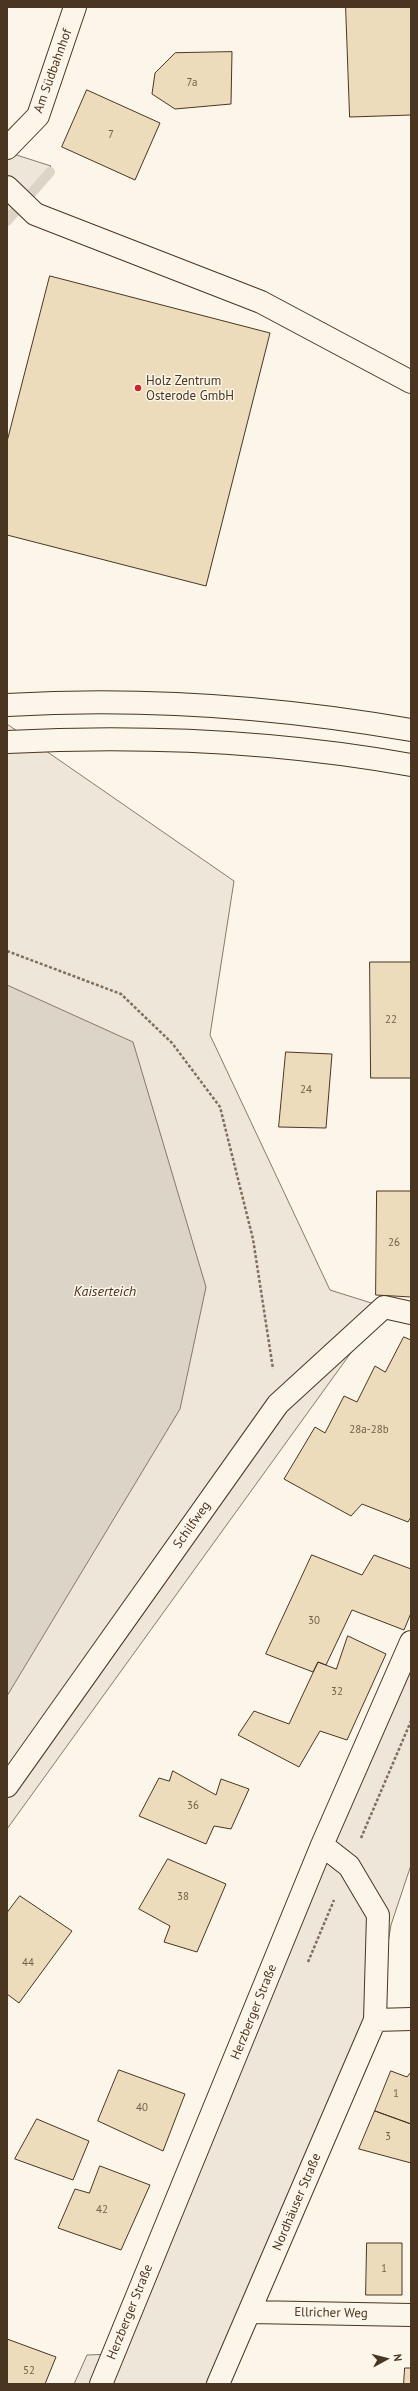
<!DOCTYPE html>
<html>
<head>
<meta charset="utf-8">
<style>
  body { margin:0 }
  #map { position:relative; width:418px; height:2391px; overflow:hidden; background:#fbf6e9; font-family:"PT Sans",sans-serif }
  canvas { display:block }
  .frame { position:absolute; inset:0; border:8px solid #4a3520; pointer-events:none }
  .north { position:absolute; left:366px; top:2339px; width:40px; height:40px; -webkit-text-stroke:3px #fbf6e9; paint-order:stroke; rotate:83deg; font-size:11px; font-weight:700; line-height:16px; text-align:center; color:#4a3520 }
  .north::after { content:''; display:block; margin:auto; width:14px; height:18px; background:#4a3520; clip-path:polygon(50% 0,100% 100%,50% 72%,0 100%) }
</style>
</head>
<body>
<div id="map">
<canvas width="418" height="2391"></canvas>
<div class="frame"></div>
<div class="north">N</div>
</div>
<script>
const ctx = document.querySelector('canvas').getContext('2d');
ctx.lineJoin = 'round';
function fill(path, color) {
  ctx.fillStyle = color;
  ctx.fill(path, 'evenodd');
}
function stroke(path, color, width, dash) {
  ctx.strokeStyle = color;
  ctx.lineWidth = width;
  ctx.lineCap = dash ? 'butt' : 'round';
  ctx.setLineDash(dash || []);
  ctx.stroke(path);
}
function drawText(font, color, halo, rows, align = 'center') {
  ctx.font = font + ' "PT Sans",sans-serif';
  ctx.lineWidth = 3;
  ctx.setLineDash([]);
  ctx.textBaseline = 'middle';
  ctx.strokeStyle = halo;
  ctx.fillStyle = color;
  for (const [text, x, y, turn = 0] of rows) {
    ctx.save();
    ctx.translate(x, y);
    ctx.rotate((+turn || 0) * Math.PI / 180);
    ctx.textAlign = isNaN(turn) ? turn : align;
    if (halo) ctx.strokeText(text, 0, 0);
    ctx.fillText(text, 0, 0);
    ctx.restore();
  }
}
const green = new Path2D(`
  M7,152L51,166L7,214Z
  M7,724L234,881L210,1035L330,1290L384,1307L7,1829Z
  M411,1642V1865L391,1925L375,2020L218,2384H74L87,2355L113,2354Z`);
fill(green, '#ede6d9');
stroke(green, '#887966', 1);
const water = new Path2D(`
  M7,985L133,1042L206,1287L180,1409L7,1696Z`);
fill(water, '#dcd4c6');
stroke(water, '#887966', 1);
stroke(new Path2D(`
  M7,221L50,172`), '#dcd4c6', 10);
const building = new Path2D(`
  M346,7H411V115L350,117Z
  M232,52L231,104L175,109L152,94L155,73L175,53Z
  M87,90L160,123L135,180L62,147Z
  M50,276L270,333L206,586L7,535V442Z
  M370,962H411V1078H371Z
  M286,1052L332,1054L326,1128L279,1127Z
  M377,1191H411V1297L376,1295Z
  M404,1337L411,1340V1517L408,1522L362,1504L351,1516L284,1479L315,1427L325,1433L344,1396L357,1402L375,1366L385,1372Z
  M312,1555L362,1575L374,1555L411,1569V1613L404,1630L352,1610L326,1665L318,1662L313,1672L266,1654Z
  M348,1636L386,1654L347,1740L320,1731L299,1767L238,1735L254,1711L289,1724L318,1662L336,1669Z
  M173,1771L216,1795L221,1779L249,1789L231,1829L214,1826L206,1844L139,1816L159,1778L169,1781Z
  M168,1859L226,1884L197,1952L164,1942L170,1926L139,1909Z
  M20,1896L72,1931L19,2003L7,1994V1913Z
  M119,2070L185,2094L163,2151L98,2121Z
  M391,2071L407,2077L411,2072V2124L375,2111Z
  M375,2111L411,2124V2163L359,2149Z
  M37,2119L89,2141L73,2180L15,2159Z
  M100,2166L150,2185L121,2250L58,2228L75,2189L89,2193Z
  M367,2243H402V2295H366Z
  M7,2339L56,2357L45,2384H7Z
  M405,2368H411V2384H404Z`);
fill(building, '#ecdcbc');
stroke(building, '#4a3520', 1);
const minor = new Path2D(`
  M7,148L38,116L75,7
  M7,187L35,214L261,302L411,382
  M7,1786L278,1404L384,1307L411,1313
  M375,2020L411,2019
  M251,2312L411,2315
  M101,2384L322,1845L411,1642
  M218,2384L375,2020L378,1915L349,1866L322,1845`);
const major = new Path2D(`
  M7,705C142,697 278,707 411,730
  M7,742C143,735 277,741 411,765`);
stroke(minor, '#4a3520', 24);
stroke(major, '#4a3520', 24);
stroke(new Path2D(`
  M7,951L121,994L172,1043L220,1107L253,1239L273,1369
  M361,1838L411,1721
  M308,1962L334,1900`), '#7f6f5c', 2.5, [3, 2]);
stroke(minor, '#fbf6e9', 22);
stroke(major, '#fbf6e9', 22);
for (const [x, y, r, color] of [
  [138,388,4,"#c62828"]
]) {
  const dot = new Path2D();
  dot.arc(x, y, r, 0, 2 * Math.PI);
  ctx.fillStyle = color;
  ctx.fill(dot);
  stroke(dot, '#fbf6e9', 1.5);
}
drawText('11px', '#725f47', null, [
  ["7a",192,83],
  ["7",111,135],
  ["22",391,1020],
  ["24",306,1090],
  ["26",394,1243],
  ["28a-28b",369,1430],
  ["30",314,1621],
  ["32",337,1692],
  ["36",193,1806],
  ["38",183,1897],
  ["44",28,1963],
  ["1",396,2094],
  ["40",142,2108],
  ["3",388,2137],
  ["42",102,2210],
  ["1",384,2269],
  ["52",29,2371]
]);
drawText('13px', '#4a3520', '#fbf6e9', [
  ["Am Südbahnhof",53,71,-70],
  ["Schilfweg",192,1525,-55],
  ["Herzberger Straße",254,2012,-68],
  ["Nordhäuser Straße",297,2202,-67],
  ["Herzberger Straße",130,2312,-68],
  ["Ellricher Weg",331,2313,1]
]);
drawText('13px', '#4a3520', '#fbf6e9', [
  ["Holz Zentrum",146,381],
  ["Osterode GmbH",146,396]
], 'left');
drawText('italic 14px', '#4a3520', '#fbf6e9', [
  ["Kaiserteich",105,1292]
]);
</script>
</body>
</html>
